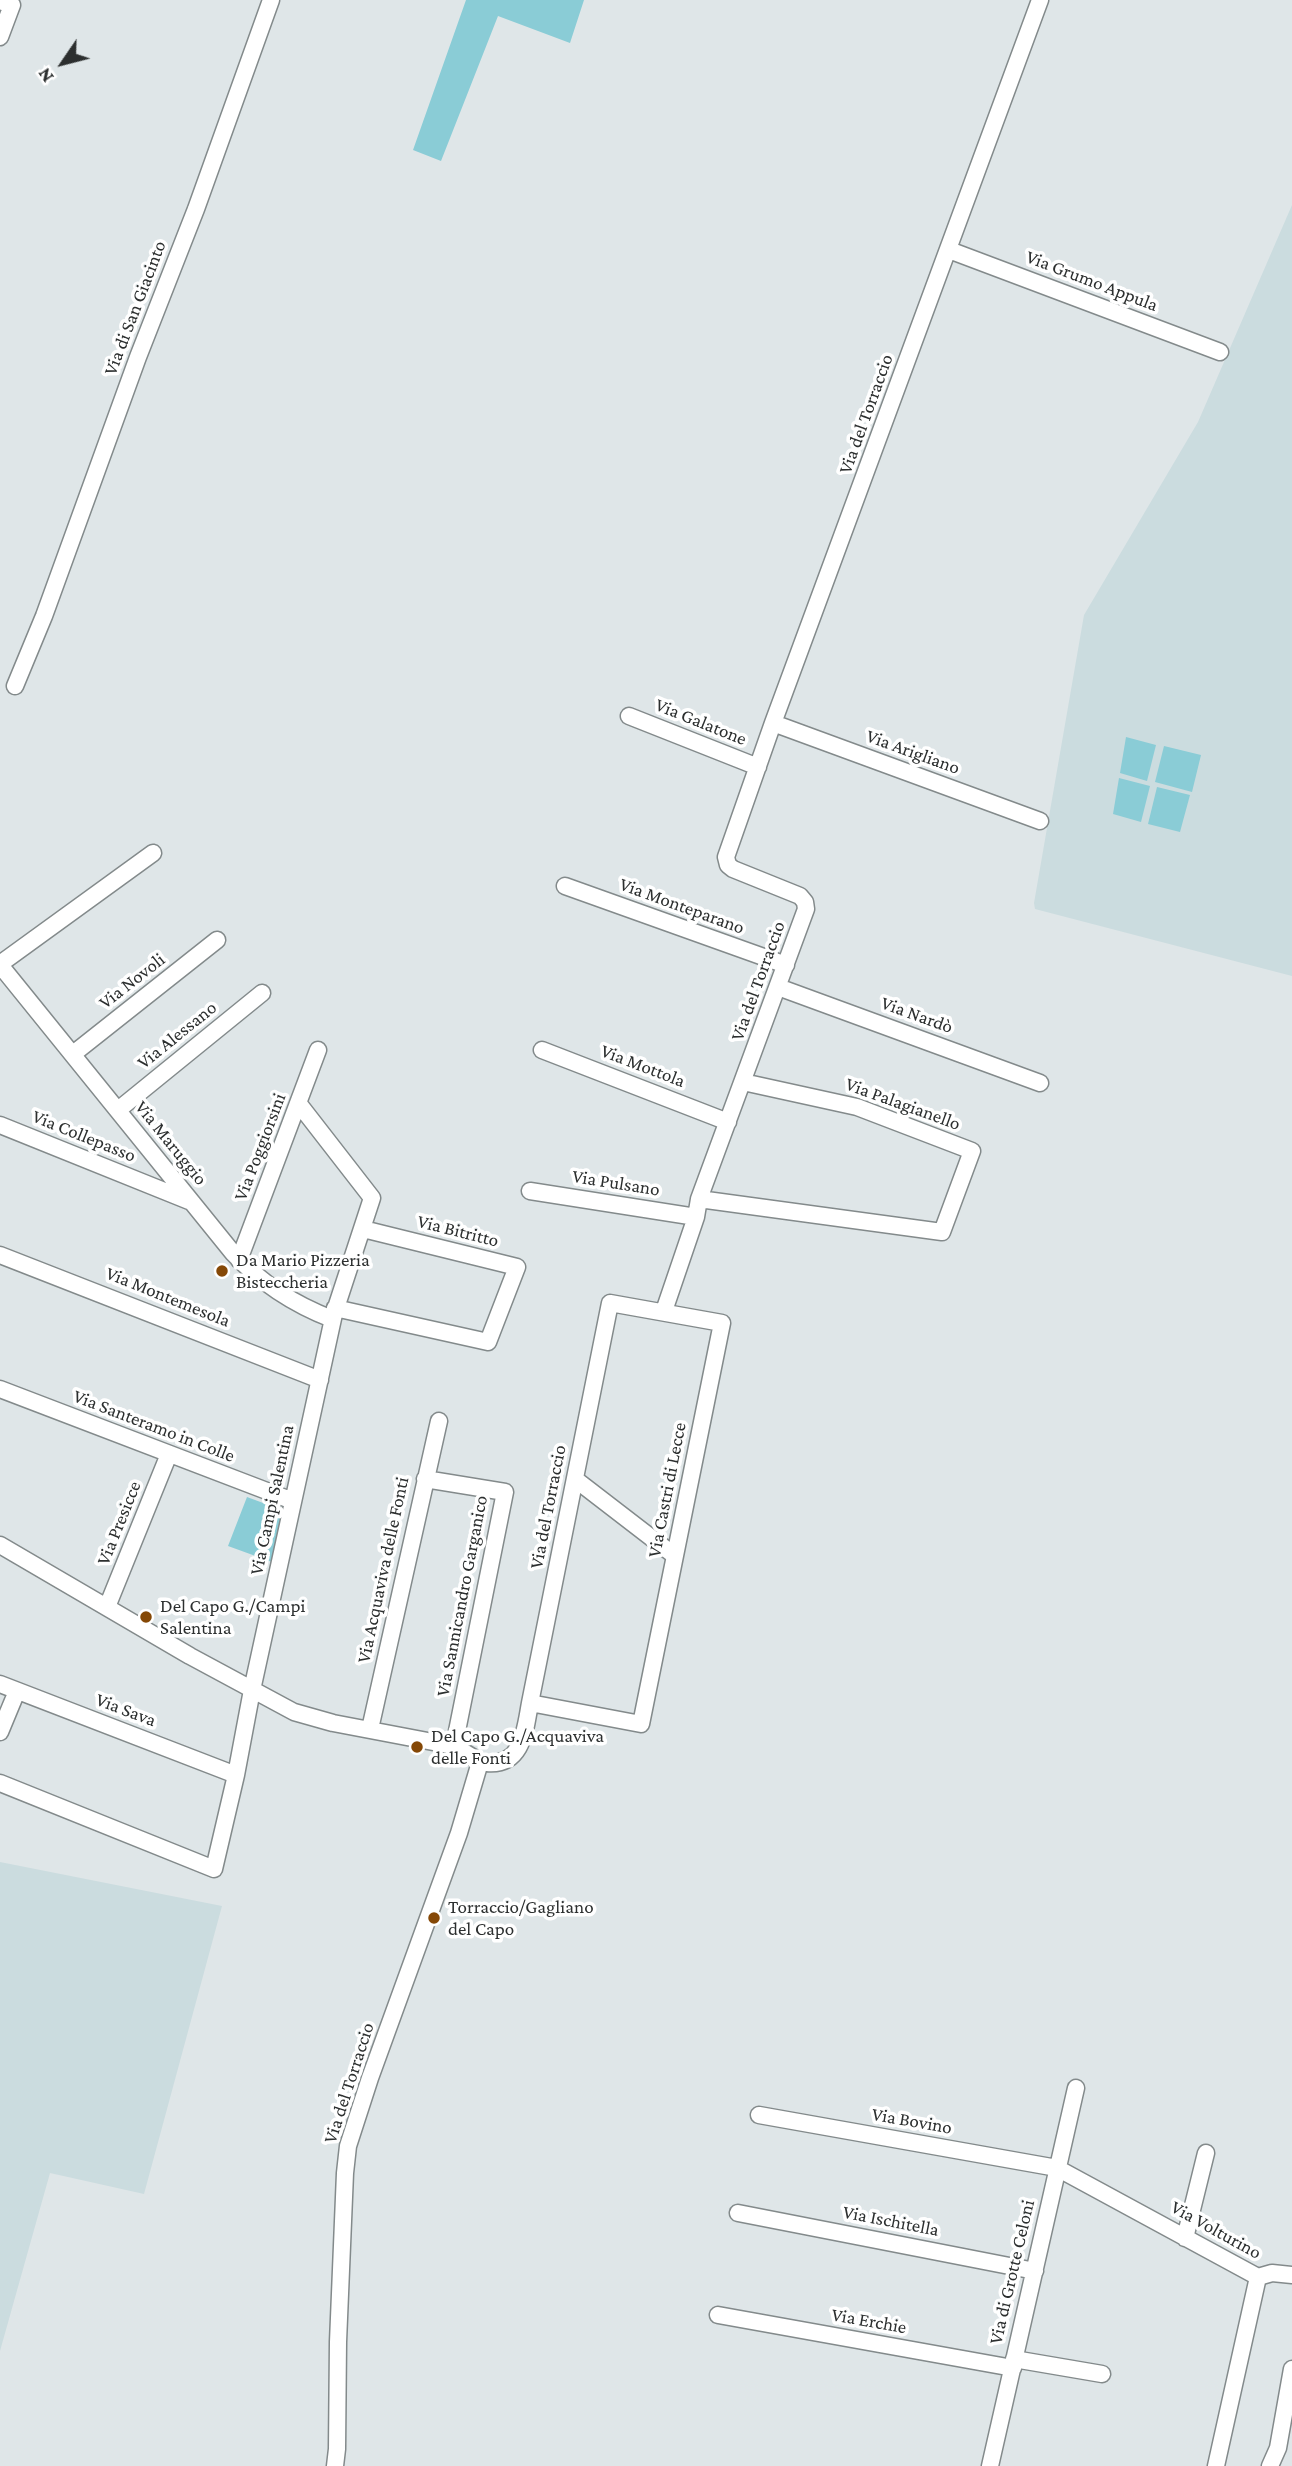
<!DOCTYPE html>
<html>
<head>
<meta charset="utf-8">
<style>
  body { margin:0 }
  #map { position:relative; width:1292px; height:2466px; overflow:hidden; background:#dfe6e8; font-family:"Crimson Pro",serif }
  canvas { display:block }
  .north { position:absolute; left:28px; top:28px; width:70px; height:70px; -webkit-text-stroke:5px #fff; paint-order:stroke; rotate:235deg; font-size:19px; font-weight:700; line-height:28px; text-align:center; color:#2c2f2f }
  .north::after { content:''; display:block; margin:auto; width:24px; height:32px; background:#2c2f2f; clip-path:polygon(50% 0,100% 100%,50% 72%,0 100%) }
</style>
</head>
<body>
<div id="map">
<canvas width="1292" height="2466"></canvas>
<div class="north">N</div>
</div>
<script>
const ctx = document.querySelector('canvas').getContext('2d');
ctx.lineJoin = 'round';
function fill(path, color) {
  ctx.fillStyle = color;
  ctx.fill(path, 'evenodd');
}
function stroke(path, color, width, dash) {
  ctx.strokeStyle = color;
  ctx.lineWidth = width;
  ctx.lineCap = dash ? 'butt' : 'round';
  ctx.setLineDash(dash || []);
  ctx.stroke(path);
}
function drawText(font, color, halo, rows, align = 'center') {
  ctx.font = font + ' "Crimson Pro",serif';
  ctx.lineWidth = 7;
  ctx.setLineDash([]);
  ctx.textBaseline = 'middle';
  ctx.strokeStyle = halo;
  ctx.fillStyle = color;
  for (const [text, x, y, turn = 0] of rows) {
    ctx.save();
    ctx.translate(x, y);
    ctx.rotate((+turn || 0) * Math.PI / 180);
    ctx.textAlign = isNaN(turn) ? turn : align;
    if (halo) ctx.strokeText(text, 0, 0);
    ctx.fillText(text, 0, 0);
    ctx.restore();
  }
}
fill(new Path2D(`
  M1292,205V976L1035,909L1034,903L1084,615L1198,422Z
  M0,1862L222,1906L144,2194L50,2173L0,2351Z`), '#cbdcdf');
fill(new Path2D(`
  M466,0H584L570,43L498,16L441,161L413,150Z
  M1126,737L1156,745L1147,781L1120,773Z
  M1164,746L1201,755L1192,792L1155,782Z
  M1119,778L1150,786L1141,822L1113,814Z
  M1157,787L1190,795L1180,832L1148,824Z
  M247,1497L282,1510L272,1562L228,1546Z`), '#8accd6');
const minor = new Path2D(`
  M0,1L12,5L0,37
  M949,250L1220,352
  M15,686L44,616L138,357L196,209L271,0
  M629,716L758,767
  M773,723L1040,821
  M565,886L786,965
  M0,964L153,853
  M0,965L233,1253C262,1284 293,1304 332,1319
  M778,987L1040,1083
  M542,1050L728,1122
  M73,1054L217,940
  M118,1110L262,993
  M0,1125L189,1201
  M530,1191L696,1217
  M699,1199L942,1232L972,1151L857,1107L743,1082
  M0,1255L320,1380
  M239,1260L318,1050
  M335,1308L488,1342L517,1267L363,1229
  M664,1311L696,1217L699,1199L806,909L805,902L800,896L733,869L728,865L726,857L773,723L1040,0
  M0,1389L293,1501
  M425,1479L505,1492L454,1746
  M575,1479L675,1556
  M0,1545L190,1656L294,1712L333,1723L454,1746L474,1758
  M107,1607L169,1454
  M0,1684L236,1775
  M370,1729L439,1421
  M0,1732L17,1691
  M487,1763C523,1766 525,1730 530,1703L610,1303L722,1323L641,1724L530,1703
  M0,1783L214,1869L236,1775L252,1690L334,1314L372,1198L299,1104
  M759,2115L1057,2168L1258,2277L1216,2466
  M738,2213L1035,2271
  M1185,2238L1206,2153
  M1258,2277L1272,2273L1292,2275
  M718,2315L1013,2368
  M1014,2359L1102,2374
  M335,2466L337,2449L338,2342L345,2173L348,2146L370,2078L459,1833L478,1769
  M990,2466L1076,2088
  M1270,2466L1278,2448L1292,2369`);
stroke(minor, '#838a8b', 19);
stroke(minor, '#fff', 16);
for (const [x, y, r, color] of [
  [222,1271,7,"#854806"],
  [146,1617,7,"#854806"],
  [417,1747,7,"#854806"],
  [434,1918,7,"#854806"]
]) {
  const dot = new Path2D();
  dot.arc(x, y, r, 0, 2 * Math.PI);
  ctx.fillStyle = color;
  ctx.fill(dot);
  stroke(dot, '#fff', 2.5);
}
drawText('19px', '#2c2f2f', '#fff', [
  ["Via Grumo Appula",1092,281,21],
  ["Via di San Giacinto",135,308,-69],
  ["Via del Torraccio",866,414,-70],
  ["Via Galatone",701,722,22],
  ["Via Arigliano",913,752,20],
  ["Via Monteparano",682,906,20],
  ["Via Novoli",132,981,-38],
  ["Via del Torraccio",758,981,-70],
  ["Via Nardò",917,1015,20],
  ["Via Alessano",177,1035,-39],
  ["Via Mottola",643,1066,21],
  ["Via Palagianello",903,1104,20],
  ["Via Collepasso",84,1136,22],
  ["Via Maruggio",171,1143,51],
  ["Via Poggiorsini",260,1147,-69],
  ["Via Pulsano",616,1183,9],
  ["Via Bitritto",458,1231,14],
  ["Via Montemesola",168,1297,22],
  ["Via Santeramo in Colle",154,1426,21],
  ["Via Castri di Lecce",667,1490,-79],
  ["Via Campi Salentina",272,1500,-78],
  ["Via del Torraccio",548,1507,-79],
  ["Via Presicce",119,1523,-68],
  ["Via Acquaviva delle Fonti",383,1570,-78],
  ["Via Sannicandro Garganico",462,1596,-79],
  ["Via Sava",126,1710,21],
  ["Via del Torraccio",349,2083,-72],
  ["Via Bovino",912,2121,10],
  ["Via Ischitella",891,2221,11],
  ["Via Volturino",1216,2230,29],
  ["Via di Grotte Celoni",1012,2272,-77],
  ["Via Erchie",869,2321,10]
]);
drawText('19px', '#2c2f2f', '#fff', [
  ["Da Mario Pizzeria",236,1260],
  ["Bisteccheria",236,1282],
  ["Del Capo G./Campi",160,1606],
  ["Salentina",160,1628],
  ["Del Capo G./Acquaviva",431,1736],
  ["delle Fonti",431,1758],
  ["Torraccio/Gagliano",448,1907],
  ["del Capo",448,1929]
], 'left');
</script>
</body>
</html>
